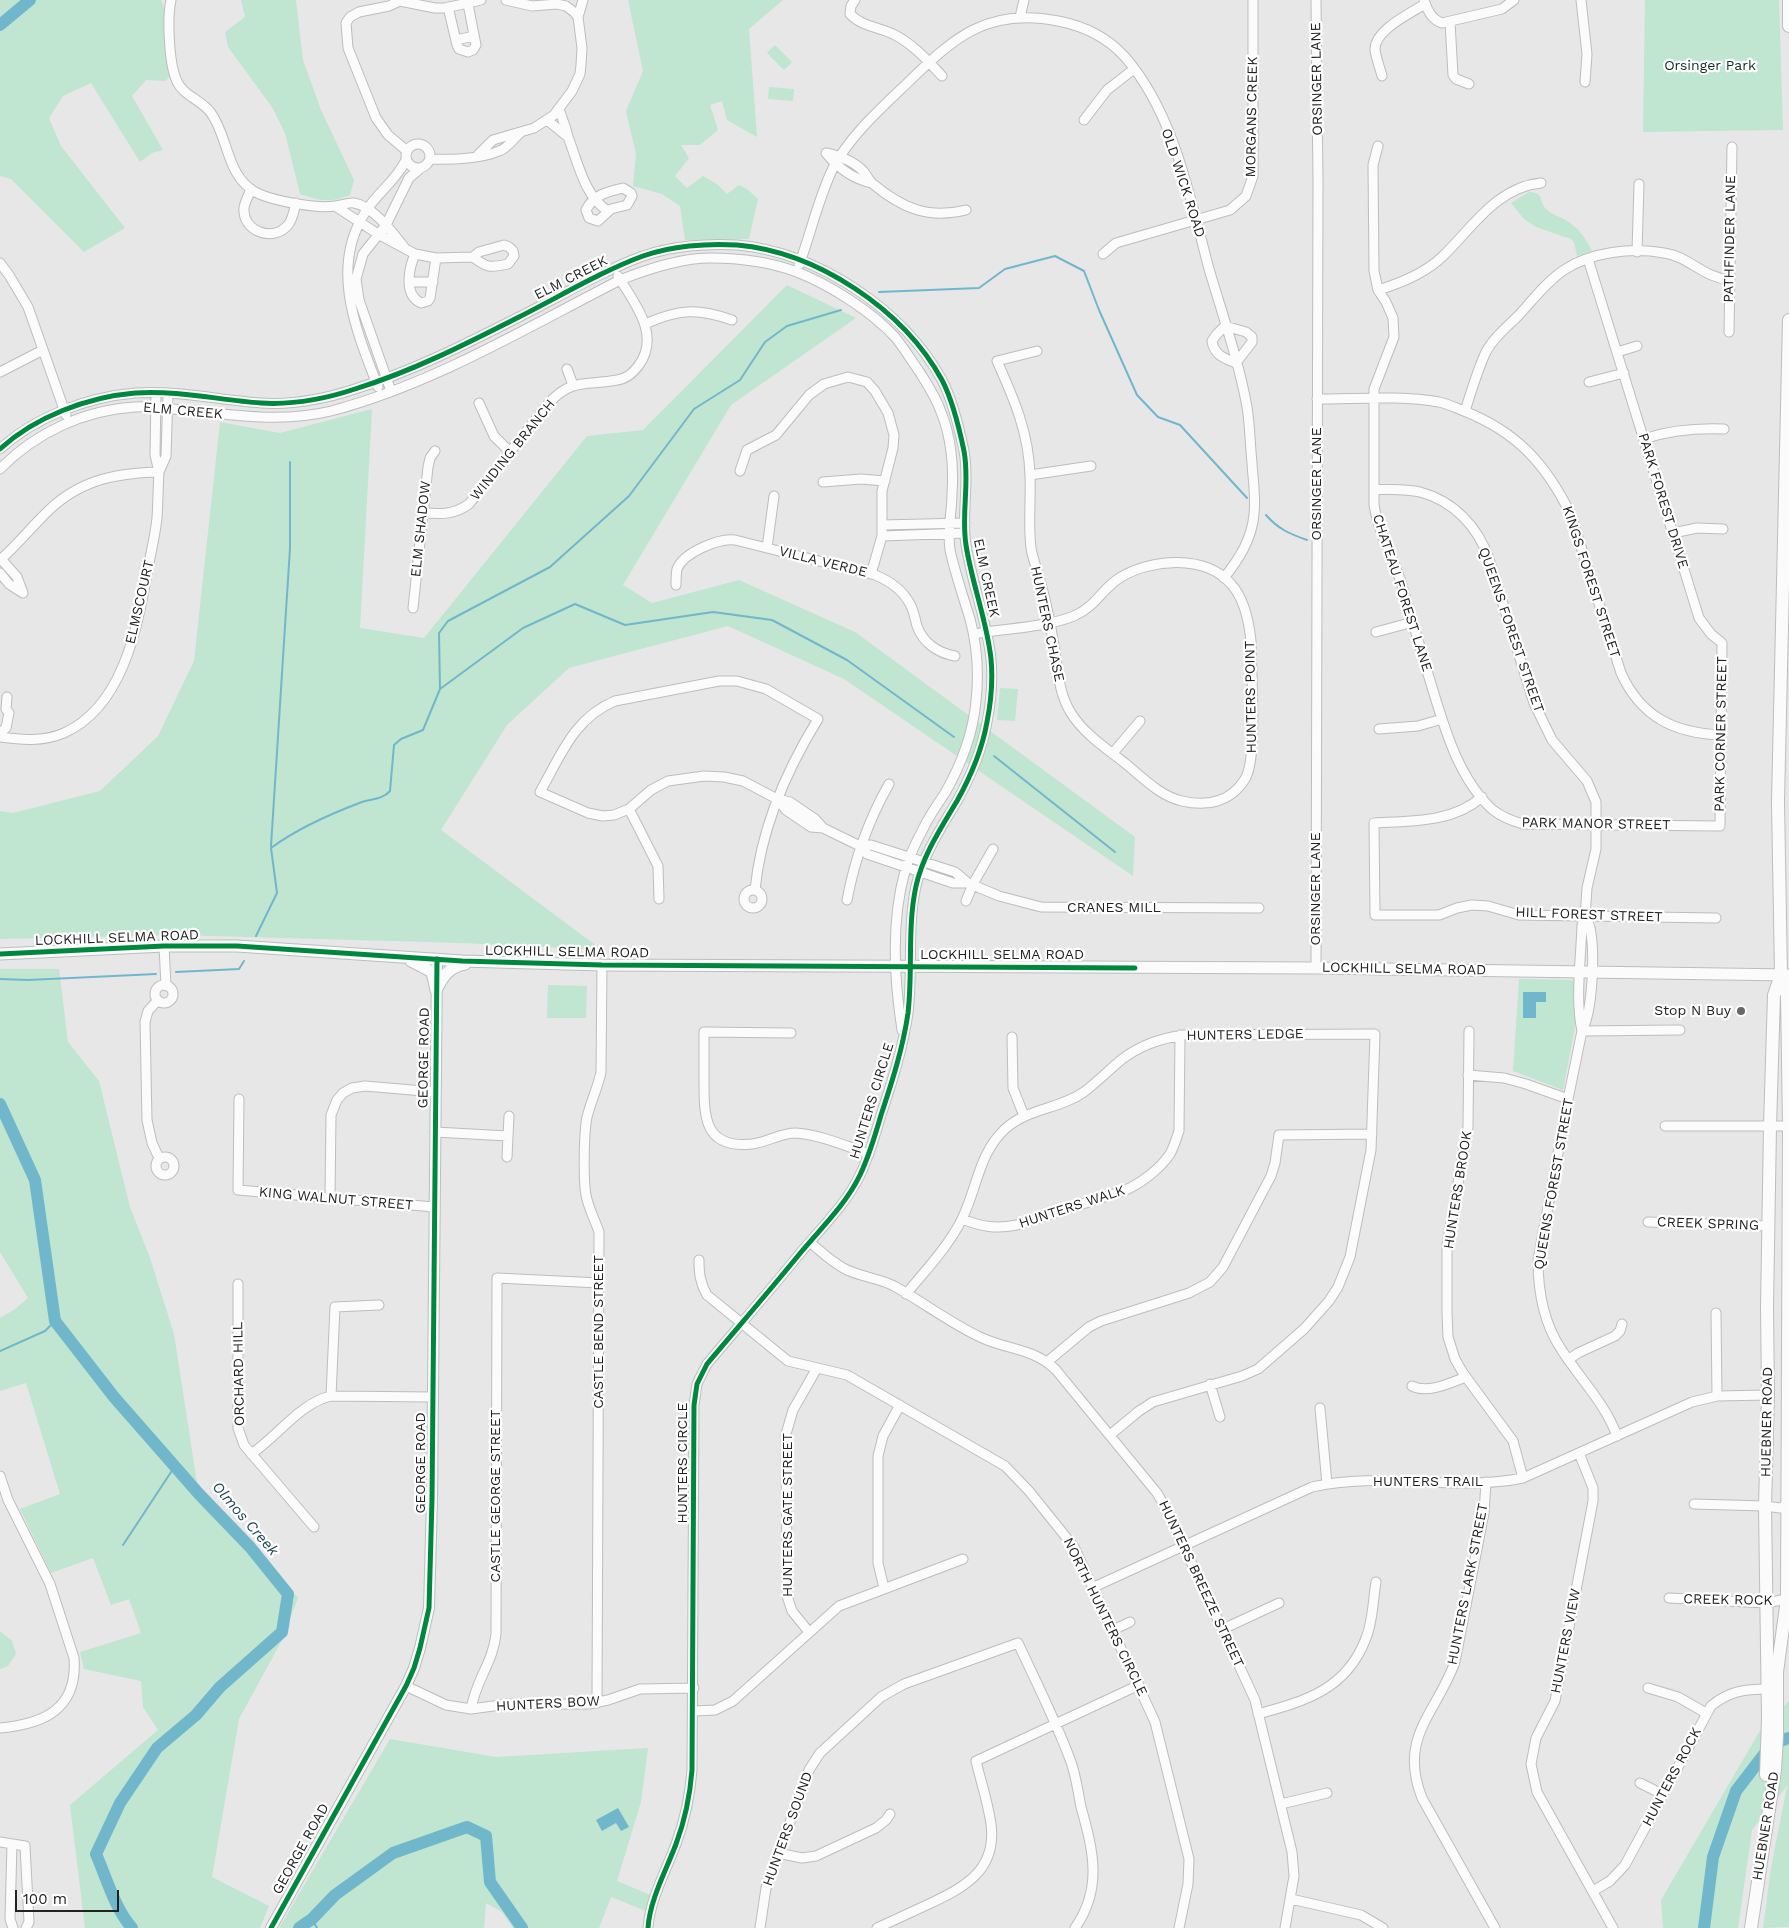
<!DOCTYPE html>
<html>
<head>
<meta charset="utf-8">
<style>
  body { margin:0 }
  #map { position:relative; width:1789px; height:1928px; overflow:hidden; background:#e7e7e8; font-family:"Work Sans",sans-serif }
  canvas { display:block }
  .scale { position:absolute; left:15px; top:1890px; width:104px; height:22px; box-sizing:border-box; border:2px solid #222; border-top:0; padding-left:6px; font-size:15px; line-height:18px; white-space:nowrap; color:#222; -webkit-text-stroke:4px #fff; paint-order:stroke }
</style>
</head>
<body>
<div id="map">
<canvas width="1789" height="1928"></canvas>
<div class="scale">100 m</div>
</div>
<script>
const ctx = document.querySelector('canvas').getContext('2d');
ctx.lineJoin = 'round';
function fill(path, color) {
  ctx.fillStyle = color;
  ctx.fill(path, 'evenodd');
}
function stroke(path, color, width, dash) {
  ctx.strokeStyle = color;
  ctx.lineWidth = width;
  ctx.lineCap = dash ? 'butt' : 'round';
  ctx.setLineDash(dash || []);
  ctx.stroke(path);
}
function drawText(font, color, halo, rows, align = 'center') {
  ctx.font = font + ' "Work Sans",sans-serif';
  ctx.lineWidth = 4.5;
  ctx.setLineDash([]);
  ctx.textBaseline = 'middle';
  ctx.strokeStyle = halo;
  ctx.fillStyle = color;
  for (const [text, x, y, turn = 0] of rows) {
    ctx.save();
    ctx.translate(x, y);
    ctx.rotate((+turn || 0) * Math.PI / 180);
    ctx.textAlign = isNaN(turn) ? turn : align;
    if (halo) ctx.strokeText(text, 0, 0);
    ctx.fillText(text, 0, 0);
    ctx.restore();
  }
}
fill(new Path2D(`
  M0,0H161L165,10V26L172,75L165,81L146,80L132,96L163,150L152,153L140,162L91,83L63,96L49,118L61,146L125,228L84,252L11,179L0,176Z
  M241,0H296L303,60L321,110L354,180L350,195C330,203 321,201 300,194L285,133L272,107L228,47L225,32L245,17Z
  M628,0H783L749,29L757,137L727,120L722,101L710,105L718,130L700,145H681L689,158L675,176L687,188L703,176L717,184L727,194L739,185L747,189L758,199L749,239L685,240L680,206L662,194L633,186L636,154L626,111L643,71Z
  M1645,0H1779L1783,130L1643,132Z
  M775,45L792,62L784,70L767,53Z
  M769,87L794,89L793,101L768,99Z
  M1529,192C1545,193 1538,200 1546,209C1551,214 1558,216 1564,219C1577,226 1586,238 1592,251L1577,256L1574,242L1571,239L1536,227L1524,219L1511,203Z
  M787,285L856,318L731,405L623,585L652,603L739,580L855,632L1135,837L1133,876L844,679L728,626L569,668L507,725L441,830L602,950L462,943L175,935L0,939V811L13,813L100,791L158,736L194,661L220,422L280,433L372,409L360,628L424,638L587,436L643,430Z
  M1000,688L1018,689L1015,721L997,720Z
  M0,969H59L68,1042L99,1081L130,1207L150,1258L174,1334L197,1483L298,1598L281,1642L239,1719L212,1877L269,1906L260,1928H85L70,1805L158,1730L143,1707L141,1681L84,1669L80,1652L141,1633L129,1599L111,1605L93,1558L51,1573L20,1509L60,1494L26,1383L0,1391V1318L15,1309L28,1298L0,1252Z
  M1519,979L1575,980V1027L1563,1090L1513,1071Z
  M548,985L587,986L586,1018H547Z
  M0,1631L12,1641L16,1654L8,1666L0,1669Z
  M1789,1701V1927L1763,1928L1771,1868L1787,1786L1752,1830L1738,1928H1663L1661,1900L1761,1729Z
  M390,1739L496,1757L648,1748L641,1802L617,1881L653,1896L646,1911L611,1897L599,1928H513L502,1912L486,1903L484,1928H279Z`), '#c0e5d0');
fill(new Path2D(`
  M1523,992H1546V1002H1536V1018H1523Z
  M618,1808L629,1827L621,1831L616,1823L602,1831L596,1820Z`), '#71b7cb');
stroke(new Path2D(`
  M879,292L979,288L1005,269L1055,256L1084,271L1099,310L1137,395L1158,417L1180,425L1247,498
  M1266,515C1278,529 1290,534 1307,540
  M440,689L523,628L575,604L625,625L713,612L772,620L847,660L954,737
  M994,756L1115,852
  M271,846L290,548V462
  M256,936L277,893L271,848C298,828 330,814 362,802C372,799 383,799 390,791L394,745L401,739L423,730L440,689L439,633L448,621L550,567L629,496L694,409L740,380L765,342L787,326L841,310
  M176,972L239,969L244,961
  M0,979L28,980L156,974
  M0,1351L45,1331L55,1321
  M123,1545L175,1466
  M312,1919L317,1928`), '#71b7cb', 2);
stroke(new Path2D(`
  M0,25L30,0
  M0,1104L35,1180L55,1321L114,1397L199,1494L250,1547L288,1594L282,1632L220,1687L196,1715L157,1748L120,1803L96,1854C107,1879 114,1907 132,1928
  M299,1928L312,1919L335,1895L393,1853L467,1827L486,1836L490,1882L522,1928
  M1704,1928L1713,1857L1736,1791L1772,1744L1789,1738`), '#71b7cb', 12);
const minor = new Path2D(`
  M171,0C167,18 169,62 176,79C182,96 201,99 211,113C229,138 226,177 257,193C274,201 317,209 335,206C342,206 347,202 354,203C373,206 393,233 404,247
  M855,0L851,6L850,14C862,27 880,27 895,35C914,45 928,61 942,76
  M1316,0L1318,181L1316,968
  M1424,0C1427,10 1432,20 1442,23L1502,9L1514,0
  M1581,0L1587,54L1585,82
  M448,7L457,45L459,49L468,52L473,50L476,45L468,4
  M578,17L583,0
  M1020,17L1024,0
  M1450,22L1453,75L1456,79L1469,84
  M456,40L474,36
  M1382,76C1380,68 1376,58 1375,50C1374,30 1411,13 1425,4
  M559,109L566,129L568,137C578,162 584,196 608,211
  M547,120L568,137
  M1084,120L1107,90L1134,69
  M406 156a12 12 0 1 1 24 0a12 12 0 1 1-24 0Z
  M1378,146L1373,165L1374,271L1378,290L1386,302L1393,318L1394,337L1374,389V504C1377,529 1393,557 1401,582C1410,613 1419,643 1428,674C1442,719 1456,777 1493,810C1502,817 1512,821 1523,824L1720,826L1722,643L1711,634L1699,618L1588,259
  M407,151L388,135L376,118L348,48L346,23L350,17L359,12L389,6L400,1L435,8H445L481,0
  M478,155L493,140L534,128L554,115L572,91L580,74L581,65L582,48L578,17L574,12L566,6L557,4L532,6L506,0
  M430,159C450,160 481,159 499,151C508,148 513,139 520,133
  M872,183C853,179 838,168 826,153C840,156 854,161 864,172C867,176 869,181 873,184C903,209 929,219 966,210
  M623,188L631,193L632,196L627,205L611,209L598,221L589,218L586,210C594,194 608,192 623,188Z
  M251,189C249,195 245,201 244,208C242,231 273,243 288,225C293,219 294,210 296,203
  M335,206L378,234L415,254L436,258L473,257L479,252L504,245L509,247L513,251L514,256L508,264C490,268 487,268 473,257
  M1637,252L1639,184
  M415,254C409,268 403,295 421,303L428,301L430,298L436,258
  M1103,254L1116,243L1230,210L1246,196L1253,176V0
  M0,263L9,275L28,307L66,415
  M799,265C811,233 818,199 833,168C849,138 875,114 899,91C950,42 982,6 1058,21C1084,26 1107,37 1125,57C1174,113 1190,198 1209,269C1222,313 1239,362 1247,407C1250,425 1250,444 1252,463C1253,480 1256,497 1254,514C1252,539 1239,559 1224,578
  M409,282H433
  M1378,290C1401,283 1426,273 1443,256C1472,228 1497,187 1541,183
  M645,324C679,309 697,308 732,320
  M1225,326L1246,332L1252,337V342L1236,363C1224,358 1214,355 1212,341L1216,335Z
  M1729,332L1732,147
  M1617,352L1637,346
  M567,369L573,385
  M0,372L43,350
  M1589,382L1624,373
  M378,387C356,330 329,267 366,211C378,192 395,182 406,160
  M391,391L359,300L356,279L363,254L386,225L409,178L422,167
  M156,393L155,455L159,472
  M1317,399C1356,399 1401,395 1439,402C1448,404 1456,408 1464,411C1517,432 1546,464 1571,515L1621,673C1641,717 1674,733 1721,735
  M479,403L494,436L510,452
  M1465,411C1471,392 1477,372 1485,354C1492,339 1507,327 1518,316C1532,301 1546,282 1564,270C1591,252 1632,247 1664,253C1690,257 1702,277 1730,280
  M1644,439C1670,430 1696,428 1724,429
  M0,449C35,417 87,397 135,393C177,390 219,400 261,403C293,405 325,399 355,389C413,371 466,344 519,317C559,297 602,271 643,256C671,246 707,243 737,245C817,252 903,309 942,380C953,401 959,427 964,451C970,482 961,514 966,545C972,584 987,621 991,659C993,680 991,702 987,722C982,750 971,776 957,801C941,828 923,855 916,886C907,928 913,971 908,1013C903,1048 892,1082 881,1115C875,1136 869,1156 860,1175C846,1204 823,1226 802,1251C771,1289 739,1326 707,1364L697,1384L694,1405L692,1770C690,1796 685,1820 676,1844C666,1871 650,1899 648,1928
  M0,469C35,433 84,410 135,407C151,406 168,409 184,410C233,415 282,423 331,411C433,384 526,328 620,280C648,269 680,258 710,258C739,258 770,262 797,272C830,285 871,311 895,337C904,348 911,360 919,371C927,384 936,397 941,412C951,436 954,467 952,493C952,512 947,531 950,550C955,573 963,596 970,619C977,645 979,674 976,701C973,734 961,765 945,793C937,805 929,816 923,829C916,842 909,857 905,871C891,921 894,979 902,1030
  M740,471L747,450L776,435L809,395L824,384L848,377L867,382L875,391L888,413L894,435L893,448L882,491V536L871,574
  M159,472L166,456L168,393
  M1030,475L1091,466
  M823,482L861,479L885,481
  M1374,489C1389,490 1405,489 1420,492C1454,501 1478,527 1489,559L1534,703L1552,740L1587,781L1596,802V849L1587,888L1585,917L1582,925C1581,958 1575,999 1582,1031
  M423,513C441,514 454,515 469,504L548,404C572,377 587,386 617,380C626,379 634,372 639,365C661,334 634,303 618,276
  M882,525L965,523
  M1673,533L1697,528L1723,529
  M882,536L965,533
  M767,548L774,496
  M0,560C16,546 28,531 43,516C76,481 113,473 159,472C158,488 158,503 157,518C155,537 150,556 147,574C137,630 122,707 64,733C43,742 21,740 0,737
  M0,573L9,584L23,593L17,577L1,559
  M676,585C676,580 676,575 677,569C683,553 718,538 735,540L875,575C890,581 902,589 910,604C914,611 915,619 917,626C923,643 938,653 955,656
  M413,608L428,467L430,458L435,451
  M1376,632L1413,622
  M980,633C1010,628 1046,627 1074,616C1097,606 1102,588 1121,577C1151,559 1205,554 1231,584C1244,598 1249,622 1251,641C1251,669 1258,759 1245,779C1231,802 1207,807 1182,801C1160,796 1143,778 1126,764C1107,749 1084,734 1071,713C1057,691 1058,664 1053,640C1050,621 1046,602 1041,584C1038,572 1033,560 1031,548C1028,524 1031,500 1030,476C1029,433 1014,399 997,361L1037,351
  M1379,729L1418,726L1442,719
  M2,731L6,728L9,713L6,709L7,697
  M1113,753L1140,721
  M1482,797C1452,823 1411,821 1374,823L1375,915H1439L1457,908L1472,905L1488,906L1519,915L1716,918
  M777,799L786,810L811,827L823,828L860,846L867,854L953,883H968
  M629,809L658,866L659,899
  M860,846L871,845L924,862L955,872L968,883L999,896L1041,907L1259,908
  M755,890C761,828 786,771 818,719L766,689L737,681H719L615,701C574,718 561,755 540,792L588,813L603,816L614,815L629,809L651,790L668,781L704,776L724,777L743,781L777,799L790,802L815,819L823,828
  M744 899a9 9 0 1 1 18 0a9 9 0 1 1-18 0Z
  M847,900C855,858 868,821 889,784
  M966,901L973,884L993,849
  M1585,917C1587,920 1589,924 1590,928C1595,951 1593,1010 1582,1031L1568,1099L1538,1260C1538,1292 1543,1322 1561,1349C1580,1379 1605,1403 1617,1436
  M164,946L166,986
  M155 994a9 9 0 1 1 18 0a9 9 0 1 1-18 0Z
  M158,1000L148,1011L145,1022L147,1120L152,1143L159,1158
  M1469,1031L1468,1127L1447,1245V1313L1448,1337L1455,1359L1463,1373L1513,1441L1523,1478
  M1582,1031L1680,1030
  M791,1033L704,1032C704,1048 704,1065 704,1081C704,1117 704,1149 752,1144C767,1142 781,1133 796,1133C821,1135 846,1146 869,1154
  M1012,1037L1013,1088L1024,1116
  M1468,1075L1504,1078L1526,1084L1568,1099
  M239,1099L238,1190L434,1207
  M1665,1126H1789
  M435,1132L508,1136
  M156 1166a9 9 0 1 1 18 0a9 9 0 1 1-18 0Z
  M507,1157L509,1116
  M330,1198L331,1115L337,1100L343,1093L352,1088L365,1086L435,1092
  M962,1219C982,1227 996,1229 1017,1225L1123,1191C1139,1185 1160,1169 1170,1154C1174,1147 1176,1139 1179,1131L1180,1035
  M1648,1222L1768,1226
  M810,1242C821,1252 833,1263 847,1270C862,1277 878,1278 894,1286C923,1302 950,1323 980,1337C1007,1350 1034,1348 1056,1370L1157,1493L1168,1512L1255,1700L1292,1852L1294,1876L1285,1928
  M699,1260C699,1273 700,1283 707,1295L788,1361L847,1375L1005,1466L1029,1491L1074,1547L1155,1722L1189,1859L1188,1884L1179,1928
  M238,1284V1428L244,1445L314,1527
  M906,1294C925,1271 947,1248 961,1221C977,1190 978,1154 1005,1129C1028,1108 1060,1109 1084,1092C1097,1082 1109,1070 1121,1060C1140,1045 1162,1038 1184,1035L1375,1034L1371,1150L1350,1257L1338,1287L1329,1301L1304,1329L1258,1369L1242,1376L1153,1402L1139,1411L1110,1435
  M1716,1313L1717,1396
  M1568,1360L1578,1353L1615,1336L1620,1331L1622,1324
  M1047,1362L1089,1327L1101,1321L1189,1293L1210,1282L1223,1267L1271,1176L1275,1163L1279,1135L1372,1134
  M1210,1384L1220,1417
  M1412,1386C1428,1394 1450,1383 1466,1377
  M331,1396L335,1307L379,1305
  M1320,1408L1327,1484
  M1579,1453L1593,1488V1501L1555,1701L1536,1738L1531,1764L1537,1792L1613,1928
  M251,1454C277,1437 300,1403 331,1396L432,1397
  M0,1476L8,1500L50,1584L74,1658C78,1709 44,1724 0,1728
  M1486,1482L1484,1513L1455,1662C1436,1714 1398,1737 1422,1798L1495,1928
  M1694,1504L1765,1506L1780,1508L1787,1505
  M1094,1587L1312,1487C1381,1471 1454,1492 1523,1478L1692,1402L1717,1396L1768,1395
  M884,1588L878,1563V1456L883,1436L900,1405
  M1669,1598L1766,1603L1787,1599
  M1223,1629L1279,1603
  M1113,1630L1130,1622
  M809,1632L792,1611L787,1596L786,1434L793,1410L817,1368
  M406,1686L446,1705L471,1709L508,1704H589L608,1700L640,1689L694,1688
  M1648,1688L1678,1697L1706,1713
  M597,1703L599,1232C595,1220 588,1207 586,1195C583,1179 584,1132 587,1117C591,1101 598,1087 601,1072L602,965
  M471,1709C476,1679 493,1663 496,1634L497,1278L599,1283
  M694,1711L715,1710L733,1701L839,1606L963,1559
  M1258,1714C1306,1701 1347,1689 1366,1638C1373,1621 1373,1600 1376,1582
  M1640,1783L1662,1794
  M1281,1804L1327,1793
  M0,1842L25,1846L29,1922L26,1928
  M12,1844L10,1919L13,1928
  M778,1853L802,1858L816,1856L876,1828L886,1820L890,1814
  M1593,1891L1610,1881L1625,1865L1711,1706C1729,1691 1745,1689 1768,1689
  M1291,1899L1361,1915L1383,1928
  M760,1928L766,1888L809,1770L820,1753L881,1697L904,1684L1018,1643C1036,1682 1056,1721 1071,1762C1076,1776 1078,1792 1081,1807C1093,1850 1103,1888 1075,1928
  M877,1928C894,1920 912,1912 929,1904C965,1887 997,1870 991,1824C988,1803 981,1782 976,1761L1139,1685`);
const tertiary = new Path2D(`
  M271,1928L406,1686L414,1668L420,1648L429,1608L432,1499L437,959`);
const secondary = new Path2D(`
  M0,954L164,946H237L462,961L602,965L1316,968L1789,975
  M411,961L432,972L436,990
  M436,990C443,977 448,967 465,964`);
const primary = new Path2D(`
  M1789,0V26
  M1766,1775L1768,1719L1765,1506L1768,1395L1767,1307L1770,1126L1774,995L1781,975
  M1751,1928L1775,1770L1777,1736V1672L1787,1599L1789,1126L1787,995L1781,975L1778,801L1789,320`);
stroke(minor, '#bdbdbe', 11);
stroke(tertiary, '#bdbdbe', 12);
stroke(secondary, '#bdbdbe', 13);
stroke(primary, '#bdbdbe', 14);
stroke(minor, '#fbfbfc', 9);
stroke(tertiary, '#fbfbfc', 10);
stroke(secondary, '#fbfbfc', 11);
stroke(primary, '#fbfbfc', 12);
stroke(new Path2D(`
  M0,449C35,417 87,397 135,393C177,390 219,400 261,403C293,405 325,399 355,389C413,371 466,344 519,317C559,297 602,271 643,256C671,246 707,243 737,245C817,252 903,309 942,380C953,401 959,427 964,451C970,482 961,514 966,545C972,584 987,621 991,659C993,680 991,702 987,722C982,750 971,776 957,801C941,828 923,855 916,886C907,928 913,971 908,1013C903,1048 892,1082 881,1115C875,1136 869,1156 860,1175C846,1204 823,1226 802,1251C771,1289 739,1326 707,1364L697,1384L694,1405L692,1770C690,1796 685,1820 676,1844C666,1871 650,1899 648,1928
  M0,954L164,946H237L462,961L602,965L1135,968
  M271,1928L406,1686L414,1668L420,1648L429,1608L432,1499L437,959`), '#00873e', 5);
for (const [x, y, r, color] of [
  [1741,1011,5,"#676767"]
]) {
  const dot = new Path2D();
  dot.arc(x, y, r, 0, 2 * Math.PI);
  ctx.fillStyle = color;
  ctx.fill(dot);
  stroke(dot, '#fff', 2);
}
drawText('14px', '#0f3120', '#fff', [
  ["Orsinger Park",1710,66]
]);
drawText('14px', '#222', '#fff', [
  ["ORSINGER LANE",1317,79,-91],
  ["MORGANS CREEK",1252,117,-89],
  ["OLD WICK ROAD",1183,183,72],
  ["PATHFINDER LANE",1730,239,-89],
  ["ELM CREEK",571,278,-27],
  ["ELM CREEK",183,411,5],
  ["WINDING BRANCH",513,450,-51],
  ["ORSINGER LANE",1317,484,-90],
  ["PARK FOREST DRIVE",1663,501,73],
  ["ELM SHADOW",421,529,-84],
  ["VILLA VERDE",823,562,14],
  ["ELM CREEK",986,578,78],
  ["KINGS FOREST STREET",1591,582,72],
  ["CHATEAU FOREST LANE",1402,593,72],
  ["ELMSCOURT",140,602,-77],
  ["HUNTERS CHASE",1047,624,78],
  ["QUEENS FOREST STREET",1511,630,71],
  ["HUNTERS POINT",1251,697,-91],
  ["PARK CORNER STREET",1721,734,-89],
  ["PARK MANOR STREET",1596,824,1],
  ["ORSINGER LANE",1316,889,-90],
  ["CRANES MILL",1114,908],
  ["HILL FOREST STREET",1589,915,2],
  ["LOCKHILL SELMA ROAD",117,938,-2],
  ["LOCKHILL SELMA ROAD",567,952,1],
  ["LOCKHILL SELMA ROAD",1002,955],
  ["LOCKHILL SELMA ROAD",1404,969,1],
  ["HUNTERS LEDGE",1245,1035,-1],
  ["GEORGE ROAD",424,1058,-89],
  ["HUNTERS CIRCLE",872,1101,-73],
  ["QUEENS FOREST STREET",1554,1184,-80],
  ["HUNTERS BROOK",1458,1190,-81],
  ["KING WALNUT STREET",336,1199,5],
  ["HUNTERS WALK",1072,1207,-18],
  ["CREEK SPRING",1708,1224,2],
  ["CASTLE BEND STREET",599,1332,-90],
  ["ORCHARD HILL",239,1374,-91],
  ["HUEBNER ROAD",1767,1422,-89],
  ["GEORGE ROAD",421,1463,-90],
  ["HUNTERS CIRCLE",683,1463,-90],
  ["HUNTERS TRAIL",1428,1482],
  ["CASTLE GEORGE STREET",496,1496,-90],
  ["HUNTERS GATE STREET",788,1515,-90],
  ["HUNTERS BREEZE STREET",1201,1584,65],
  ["HUNTERS LARK STREET",1468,1584,-79],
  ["CREEK ROCK",1728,1600,1],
  ["NORTH HUNTERS CIRCLE",1105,1617,64],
  ["HUNTERS VIEW",1566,1641,-79],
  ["HUNTERS BOW",548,1704,-3],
  ["HUNTERS ROCK",1672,1777,-62],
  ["HUEBNER ROAD",1766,1826,-81],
  ["HUNTERS SOUND",788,1829,-70],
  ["GEORGE ROAD",301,1849,-61]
]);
drawText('14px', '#222', '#fff', [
  ["Stop N Buy",1731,1011]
], 'right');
drawText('italic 15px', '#1e4956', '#fff', [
  ["Olmos Creek",245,1519,49]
]);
</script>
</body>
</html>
